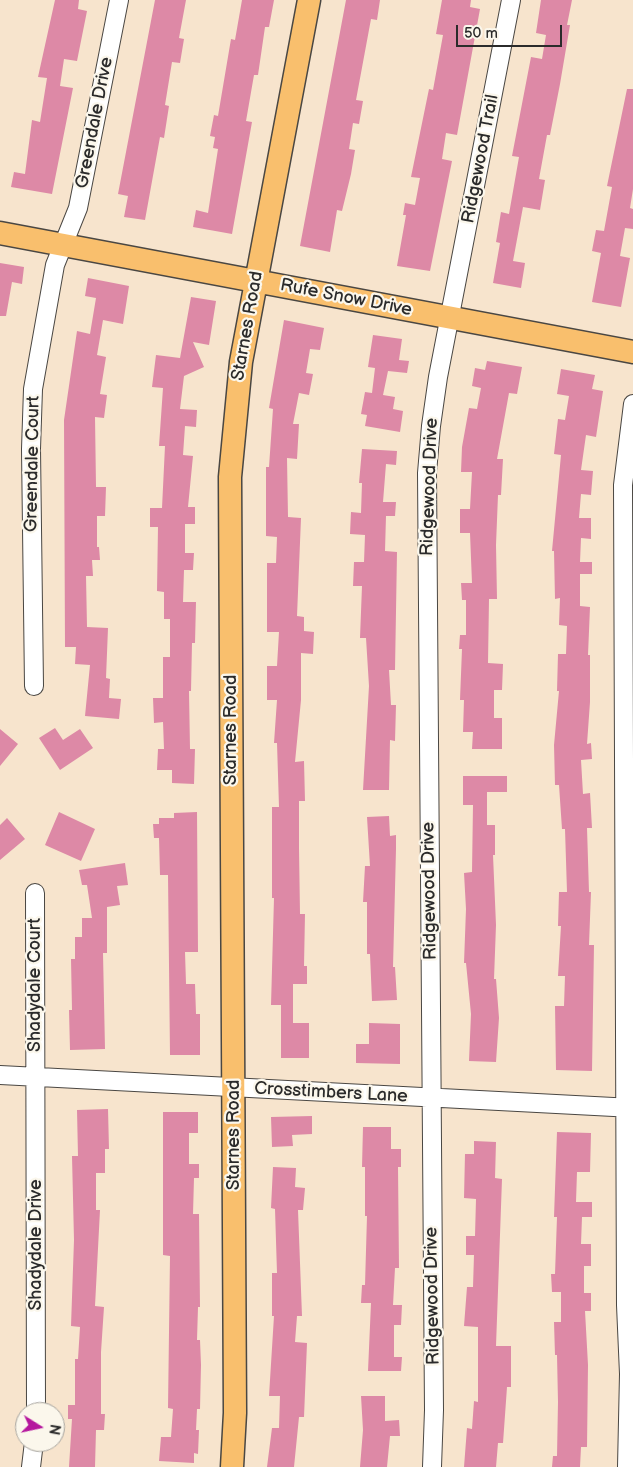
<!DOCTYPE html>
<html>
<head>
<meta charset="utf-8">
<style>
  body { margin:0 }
  #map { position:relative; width:633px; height:1467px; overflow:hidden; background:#f7e4cd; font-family:"Balsamiq Sans",sans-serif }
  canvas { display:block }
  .north { position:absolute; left:15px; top:1402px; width:50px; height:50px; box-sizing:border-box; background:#fbf7ec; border:1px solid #a8a59f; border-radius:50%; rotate:100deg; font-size:14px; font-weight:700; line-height:20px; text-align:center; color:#2b2b2b }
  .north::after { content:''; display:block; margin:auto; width:18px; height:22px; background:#b5179e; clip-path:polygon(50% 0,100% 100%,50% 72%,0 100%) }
  .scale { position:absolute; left:456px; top:25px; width:106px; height:22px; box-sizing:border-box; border:2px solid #2b2b2b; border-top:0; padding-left:6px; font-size:15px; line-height:18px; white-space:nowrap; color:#2b2b2b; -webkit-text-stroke:4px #fbf7ec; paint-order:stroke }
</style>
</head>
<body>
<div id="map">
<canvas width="633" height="1467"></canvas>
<div class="north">N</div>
<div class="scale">50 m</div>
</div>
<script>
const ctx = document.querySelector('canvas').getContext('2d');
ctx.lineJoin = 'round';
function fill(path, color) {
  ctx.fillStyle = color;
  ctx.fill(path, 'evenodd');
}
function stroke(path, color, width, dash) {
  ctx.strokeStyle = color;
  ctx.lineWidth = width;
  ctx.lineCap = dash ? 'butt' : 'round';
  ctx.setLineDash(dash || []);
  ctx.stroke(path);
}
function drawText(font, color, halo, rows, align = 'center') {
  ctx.font = font + ' "Balsamiq Sans",sans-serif';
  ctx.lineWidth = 4.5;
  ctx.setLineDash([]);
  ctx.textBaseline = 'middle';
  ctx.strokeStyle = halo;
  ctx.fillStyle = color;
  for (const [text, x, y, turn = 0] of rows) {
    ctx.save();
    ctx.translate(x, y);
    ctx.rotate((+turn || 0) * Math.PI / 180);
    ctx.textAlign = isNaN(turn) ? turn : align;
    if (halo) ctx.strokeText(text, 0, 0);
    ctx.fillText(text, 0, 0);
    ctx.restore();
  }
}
fill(new Path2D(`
  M55,0H79L78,9L87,11L77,61L64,59L60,86L73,88L52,194L11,187L14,172L25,174L32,120L40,122L47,78L38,77Z
  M155,0H186L179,38L184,39L180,63L172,62L165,105L169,106L164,138L160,137L145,220L124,217L128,196L118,194Z
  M242,0H274L269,27H265L258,75H254L246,121L252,122L232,234L193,227L196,210L208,213L218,149L213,148L215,137L210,136L214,115L218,116L231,39L235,40Z
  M346,0H380L377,20L371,19L356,100L363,101L359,124L353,123L349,149L355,150L351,174L342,211L337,210L330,252L300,246Z
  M442,0H471L470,7L480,9L457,135L446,133L442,159L452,161L430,271L397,266L406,215H403L405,203L415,205L420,178L411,177L429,89L433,90L443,35L436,34Z
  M541,0H572L567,25H570L560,84L550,135H547L539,179L545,180L540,210L523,207L513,261L525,263L521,288L493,283L500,243L496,242L501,212L509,214L519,157L512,156L531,57L542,59L546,35L536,33Z
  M627,89H633V189L630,208L633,209V229L625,228L620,256L630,258L621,307L592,302L601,253L592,251L596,230L604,231L612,187L607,186Z
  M0,263L24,267L22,284L12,282L6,316H0Z
  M88,278L129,286L123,324L103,320L97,355L106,357L100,394L107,395L104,418L95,417L96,487H106L105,516H97V547H99L100,560H92L93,576H86L87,627L108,628L106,678L110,679L109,698L121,699L119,719L85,716L90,665L75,664L76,647H65L64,420L77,331L90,334L96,298L85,296Z
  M191,297L216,301L209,345L193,342L204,367L184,376L180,409L197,410L196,427L185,426L183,455L193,456L188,507H195V524H185V553H194L193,570H184L183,602H196L195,643H192L191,691H189L190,749H195L194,784L172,783V770H157L158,749H164L163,722L154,723L153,698H163V657H170V619H164V592L157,591L158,527H150V508H162L165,446H159L163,388L152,387L156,355L180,358Z
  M284,320L324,328L320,350L310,349L306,373L313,374L309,395L299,393L293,424H299L297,459L287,458L288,517L301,518L297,616L304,617V631L314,632L313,654L301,653V700L295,762L304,761L305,801H299V848L300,914H305L304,966H307V984H293V1023H309V1058H281V1005H271L274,898H272V807H279L277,743H274L277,700H267V666H277L279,632H267V563H276L277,537L266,536V467H269L273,409L269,408Z
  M373,335L402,339L399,360L409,361L407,373L388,371L383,395L395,397L393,409L403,411L400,432L365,426L367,415L361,414L365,392L372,393L375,368L368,367Z
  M487,361L522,367L517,394L509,393L497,459H503L501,495H498L496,545L497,599H489L488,663L503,664L502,690H494V718H502V749H472L473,732H463L464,700H460L462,649H459L460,635H466V600H462L461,583H472L470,533H460V509H470L472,472H461L462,447L469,408L477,409L481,388L472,386L475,368L485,370Z
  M561,369L595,375L592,389L603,391L596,437L586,435L581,470L593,471L591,495L581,494L579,518H591V539L581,538L580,562H592V574H580V606L590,607L588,655H590V702L587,744L591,743L592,759L581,760L583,794L590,793L592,828H587L589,892H591L589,945H594L592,1071L556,1070L555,1006H564L565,976H558L561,926H558L559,892H567L565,829H562L559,785H555L554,745L559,691H557L558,654H566L567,626L559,625L560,598L555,599L554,551H552L561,455L554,454L558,419L565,420L569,396L557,394Z
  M362,449L397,451L396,465L386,464L383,502H396L395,516H386L385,551L397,552L395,670H389L391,705H396L395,741L390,740L389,790H363L369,686L366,638H360L362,586H353L354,562H364L365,535L350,534L351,512L361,513L362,483H359Z
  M55,728L63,740L80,729L93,748L60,770L39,738Z
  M0,729L18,744L0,766Z
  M463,776H507V792H487V825H495V855H493L496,925L494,979H496L499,1018L496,1062L469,1061L471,1014L466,963H464L466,909L464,873L472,872L473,805H463Z
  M59,812L95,829L81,861L45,845Z
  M197,812L198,952H185L186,984H195L196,1014H200V1055H170L168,875H160L159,838H154L153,824H159V818H174V813Z
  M389,816L390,836L396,835V849L393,967H395L397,1000L372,1001L370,954H367V902H363L365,866H370L367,817Z
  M7,818L25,839L0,860V825Z
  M125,863L128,885L117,886L120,905L107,907V953H103L105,1049L70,1050L69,1010H72L71,959H75V937H82V918H92L87,885H82L79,870Z
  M369,1023L400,1024V1064L356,1063V1044H369Z
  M108,1109L109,1149H105V1173H96V1210H100L95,1306L104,1307L101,1352V1414H105L104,1430H96L95,1467H69L72,1419H68V1405H75V1359H78L80,1327L71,1326L74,1240L72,1156H78L77,1110Z
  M163,1112H198V1133H189V1164H199V1178H194L193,1214H199L200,1307H198L197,1340H200L201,1365L200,1409H197L196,1430H199L198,1454L194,1453V1463L159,1461L161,1437H171L173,1409L168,1408L170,1256L163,1255Z
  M312,1116V1134L292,1135L293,1146L272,1147L271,1117Z
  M363,1127H391V1149H401V1167H398L399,1268H395L393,1305H402L401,1325H394V1357H402L401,1371H368L371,1303H361L362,1285H365L367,1216H365V1167H362Z
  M557,1132L591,1133L590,1172H577L576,1202H592V1217H582L581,1244H591V1266H584V1293H591V1311H585L588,1365L587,1447H581L580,1467H552L553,1456H557L558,1402L557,1355H555L554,1322H561V1292H552L551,1274H555L557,1217H554Z
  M474,1141L496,1142L495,1178L502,1179L496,1346H511V1387H507L503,1443H498L496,1467H464L467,1428L472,1429L474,1401L478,1402V1327L464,1326L467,1287H473L474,1255H466V1236H475L476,1199L464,1198L465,1154H474Z
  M273,1167L296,1168L295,1187L305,1188L303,1210H298L302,1316H297L295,1342L307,1343L304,1417H299L294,1467H267L272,1428H279L280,1396H269L274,1316H272V1273H277L275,1209L271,1208Z
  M361,1396H385V1421L399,1420L400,1436H390L387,1467H360L363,1430Z`), '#dd89a6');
const minor = new Path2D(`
  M34,686L31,449L33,389L55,265L78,208L119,0
  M35,893L36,1412
  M0,1075L633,1108
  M31,1467L34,1442
  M432,1467L434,1410L427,473L431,426L438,377L511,0
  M627,1467L629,1374L626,1305L623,485L633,404`);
const major = new Path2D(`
  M0,233L633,352
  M232,1467L235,1413L230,477L241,362L309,0`);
stroke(minor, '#4a4743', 20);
stroke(major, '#4a4743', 25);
stroke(minor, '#fff', 18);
stroke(major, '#f9bf6d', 22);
drawText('18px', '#2b2b2b', '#fbf7ec', [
  ["Greendale Drive",95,123,-79],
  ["Ridgewood Trail",481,159,-79],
  ["Rufe Snow Drive",346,298,11],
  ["Starnes Road",248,326,-80],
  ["Greendale Court",33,464,-89],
  ["Ridgewood Drive",430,487,-88],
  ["Starnes Road",231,730,-90],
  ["Ridgewood Drive",430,891,-91],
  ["Shadydale Court",35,985,-90],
  ["Crosstimbers Lane",331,1093,3],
  ["Starnes Road",234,1135,-90],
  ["Shadydale Drive",36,1245,-90],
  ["Ridgewood Drive",433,1296,-91]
]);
</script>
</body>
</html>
